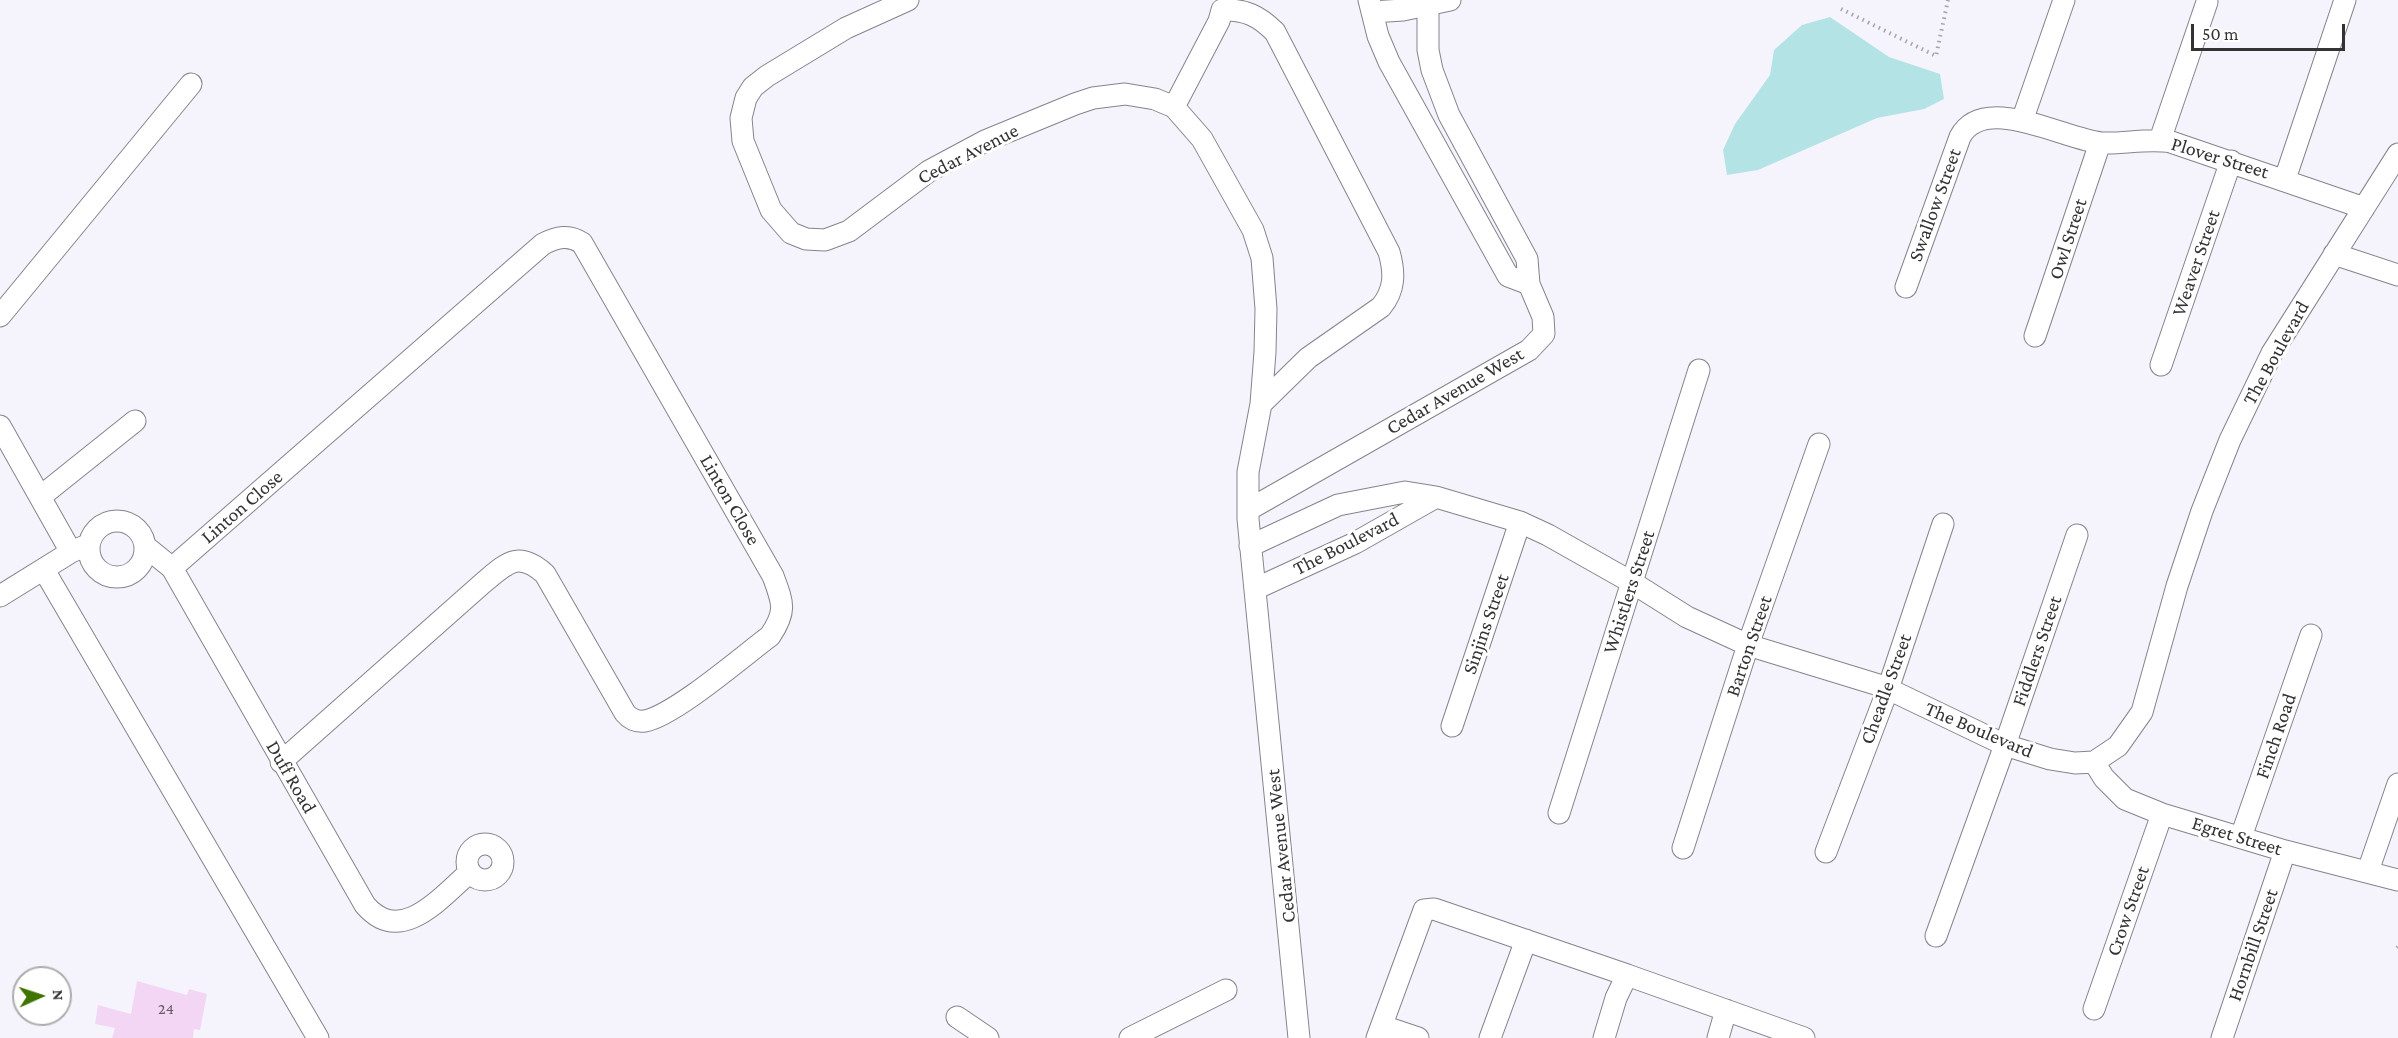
<!DOCTYPE html>
<html>
<head>
<meta charset="utf-8">
<style>
  body { margin:0 }
  #map { position:relative; width:2398px; height:1038px; overflow:hidden; background:#f5f4fd; font-family:"Crimson Pro",serif }
  canvas { display:block }
  .north { position:absolute; left:12px; top:966px; width:60px; height:60px; box-sizing:border-box; background:#fff; border:2px solid #adadae; border-radius:50%; rotate:87deg; font-size:16px; font-weight:700; line-height:24px; text-align:center; color:#333235 }
  .north::after { content:''; display:block; margin:auto; width:21px; height:27px; background:#407400; clip-path:polygon(50% 0,100% 100%,50% 72%,0 100%) }
  .scale { position:absolute; left:2191px; top:24px; width:154px; height:27px; box-sizing:border-box; border:3px solid #333235; border-top:0; padding-left:8px; font-size:18px; line-height:21px; white-space:nowrap; color:#333235; -webkit-text-stroke:4px #fff; paint-order:stroke }
</style>
</head>
<body>
<div id="map">
<canvas width="2398" height="1038"></canvas>
<div class="north">N</div>
<div class="scale">50 m</div>
</div>
<script>
const ctx = document.querySelector('canvas').getContext('2d');
ctx.lineJoin = 'round';
function fill(path, color) {
  ctx.fillStyle = color;
  ctx.fill(path, 'evenodd');
}
function stroke(path, color, width, dash) {
  ctx.strokeStyle = color;
  ctx.lineWidth = width;
  ctx.lineCap = dash ? 'butt' : 'round';
  ctx.setLineDash(dash || []);
  ctx.stroke(path);
}
function drawText(font, color, halo, rows, align = 'center') {
  ctx.font = font + ' "Crimson Pro",serif';
  ctx.lineWidth = 6;
  ctx.setLineDash([]);
  ctx.textBaseline = 'middle';
  ctx.strokeStyle = halo;
  ctx.fillStyle = color;
  for (const [text, x, y, turn = 0] of rows) {
    ctx.save();
    ctx.translate(x, y);
    ctx.rotate((+turn || 0) * Math.PI / 180);
    ctx.textAlign = isNaN(turn) ? turn : align;
    if (halo) ctx.strokeText(text, 0, 0);
    ctx.fillText(text, 0, 0);
    ctx.restore();
  }
}
fill(new Path2D(`
  M1830,17L1889,57L1940,74L1944,99L1924,109L1877,118L1758,170L1727,175L1723,150L1735,124L1770,75L1774,50L1802,25Z`), '#b3e3e4');
fill(new Path2D(`
  M137,981L187,995L189,989L207,994L200,1030L194,1029L193,1038H112L115,1028L95,1024L98,1005L131,1014Z`), '#f3d6f3');
const street = new Path2D(`
  M908,0L846,28L767,76L753,87L746,98L741,118L743,141L771,210L791,233L806,239L825,240L849,231L929,171L985,141L1075,104L1093,98L1125,94L1155,99L1174,107L1202,139L1253,230L1262,258L1266,309L1265,352L1261,404L1248,472V519L1299,1038
  M1369,0L1378,36L1389,62L1508,276L1529,284
  M1372,12L1403,10L1450,0
  M1174,107L1219,21L1222,10C1245,9 1259,16 1275,32L1389,252C1395,273 1395,290 1381,307L1308,358L1261,404
  M2022,121L2064,0
  M2160,140L2207,2
  M2285,179L2345,0
  M2334,254L2398,275
  M1906,287L1960,137C1984,92 2065,140 2102,143C2125,144 2148,138 2171,142L2364,208
  M0,316L191,84
  M2035,336L2100,143
  M2161,365L2231,161
  M0,426L71,552
  M40,497L135,421
  M1248,510L1529,350L1544,334L1543,317L1529,284L1527,259L1449,115L1432,70L1428,50V5
  M89 549a28 28 0 1 1 56 0a28 28 0 1 1-56 0Z
  M145,546L172,568L365,905C401,947 441,897 470,872
  M1250,546L1338,505L1405,492L1436,497L1520,522L1548,535L1633,583L1687,617L1748,645L1882,686L2005,745L2050,759L2075,763L2094,762L2118,746L2142,712L2177,586L2202,511L2230,440L2272,353L2398,154
  M172,568L543,244C557,237 569,234 582,243L773,576C783,603 787,611 770,636C743,656 675,715 645,721C637,722 630,719 625,713L545,574C518,550 507,563 483,583L281,762
  M44,570L318,1038
  M1255,589L1355,543L1436,497
  M0,596L71,552L85,546
  M1452,726L1520,522
  M2094,762L2104,778L2125,799L2162,814L2285,851L2398,880
  M1559,813L1699,370
  M2241,837L2311,635
  M467 862a18 18 0 1 1 36 0a18 18 0 1 1-36 0Z
  M1683,848L1748,645L1819,444
  M1826,852L1888,689L1943,524
  M2368,871L2398,784
  M1936,936L2005,745L2077,535
  M2094,1009L2162,814
  M957,1017L988,1038
  M1382,1026L1418,1038
  M1130,1038L1226,990
  M1377,1038L1424,910L1434,909L1627,975
  M1490,1038L1526,940
  M1604,1038L1616,998L1627,975L1804,1038
  M1718,1038L1726,1010
  M2222,1038L2285,851`);
stroke(street, '#85848c', 23);
stroke(new Path2D(`
  M1841,9L1936,56L1948,0
  M2397,948L2398,947`), '#a4a3aa', 4, [1.5, 4.5]);
stroke(street, '#fff', 21);
drawText('16px', '#635b64', null, [
  ["24",166,1009]
]);
drawText('20px', '#333235', '#fff', [
  ["Cedar Avenue",968,154,-27],
  ["Plover Street",2220,158,17],
  ["Swallow Street",1935,205,-70],
  ["Owl Street",2068,239,-72],
  ["Weaver Street",2196,263,-71],
  ["The Boulevard",2276,353,-61],
  ["Cedar Avenue West",1455,391,-30],
  ["Linton Close",730,500,60],
  ["Linton Close",242,507,-41],
  ["The Boulevard",1346,544,-27],
  ["Whistlers Street",1629,592,-72],
  ["Sinjins Street",1486,624,-71],
  ["Barton Street",1749,646,-71],
  ["Fiddlers Street",2037,651,-71],
  ["Cheadle Street",1886,689,-70],
  ["The Boulevard",1979,730,23],
  ["Finch Road",2276,736,-71],
  ["Duff Road",291,777,60],
  ["Egret Street",2237,836,17],
  ["Cedar Avenue West",1281,846,-96],
  ["Crow Street",2128,911,-71],
  ["Hornbill Street",2253,945,-71]
]);
</script>
</body>
</html>
